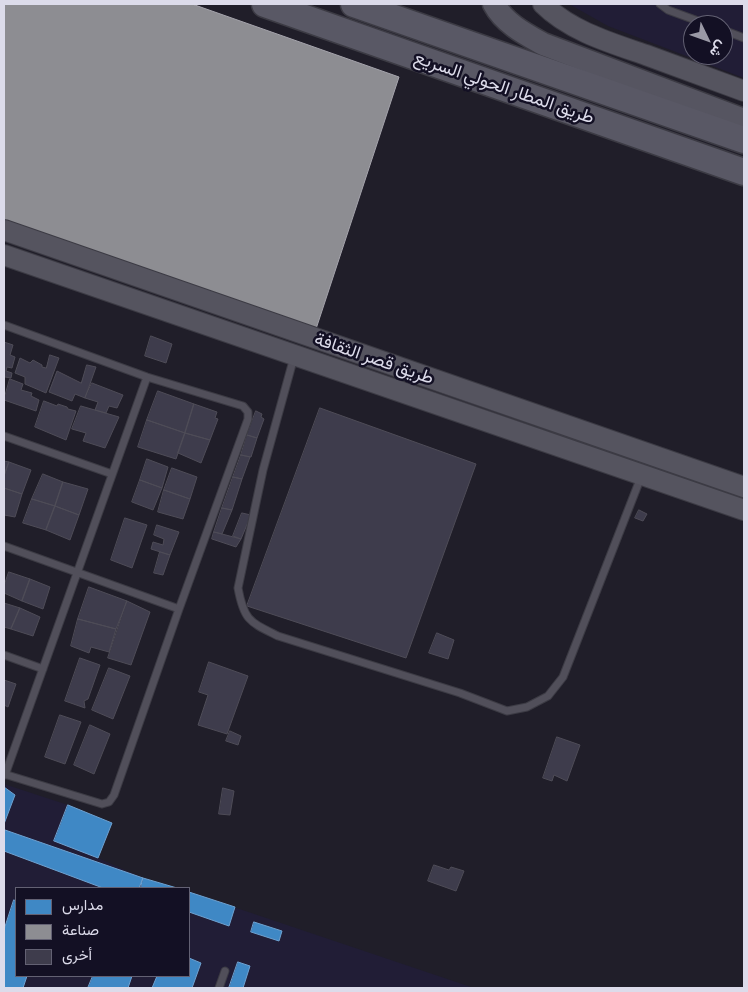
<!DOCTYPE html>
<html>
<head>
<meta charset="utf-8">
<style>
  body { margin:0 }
  #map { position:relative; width:748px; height:992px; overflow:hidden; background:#201e29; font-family:Merriweather,Vazirmatn,serif }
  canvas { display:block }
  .frame { position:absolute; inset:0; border:5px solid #dcdbea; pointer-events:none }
  .legend { position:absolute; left:15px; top:887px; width:175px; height:90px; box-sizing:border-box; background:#131024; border:1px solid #636173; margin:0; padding:6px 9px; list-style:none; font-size:15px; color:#dcdbea }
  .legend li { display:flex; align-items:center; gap:10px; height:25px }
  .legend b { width:25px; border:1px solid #636173 }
  .north { position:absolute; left:683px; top:15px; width:50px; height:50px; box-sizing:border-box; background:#131024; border:1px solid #636173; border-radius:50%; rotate:132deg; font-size:14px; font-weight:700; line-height:20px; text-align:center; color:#dcdbea }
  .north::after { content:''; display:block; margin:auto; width:18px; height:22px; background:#9a99a6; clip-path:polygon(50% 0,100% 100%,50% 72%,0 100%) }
</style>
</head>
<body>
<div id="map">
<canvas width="748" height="992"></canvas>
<div class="frame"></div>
<ul class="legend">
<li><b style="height:14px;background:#3f88c5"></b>مدارس</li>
<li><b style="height:14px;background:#8d8d92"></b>صناعة</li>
<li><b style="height:14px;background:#3e3c4c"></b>أخرى</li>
</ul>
<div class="north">ش</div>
</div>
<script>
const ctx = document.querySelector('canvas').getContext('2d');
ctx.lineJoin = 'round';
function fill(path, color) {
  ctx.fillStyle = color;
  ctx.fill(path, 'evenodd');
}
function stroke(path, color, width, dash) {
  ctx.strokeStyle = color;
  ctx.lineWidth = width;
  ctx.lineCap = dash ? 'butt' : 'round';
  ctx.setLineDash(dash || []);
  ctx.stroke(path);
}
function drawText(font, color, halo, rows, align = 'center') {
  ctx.font = font + ' Merriweather,Vazirmatn,serif';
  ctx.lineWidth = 5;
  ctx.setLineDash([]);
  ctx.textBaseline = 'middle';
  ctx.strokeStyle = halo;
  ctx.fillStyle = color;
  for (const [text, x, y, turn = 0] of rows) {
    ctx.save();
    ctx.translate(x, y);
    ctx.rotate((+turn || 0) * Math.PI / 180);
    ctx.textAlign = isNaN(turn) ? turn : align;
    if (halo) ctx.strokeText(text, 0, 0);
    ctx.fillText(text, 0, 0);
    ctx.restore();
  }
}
fill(new Path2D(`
  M569,4H744V78L608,26ZM693,25H723V55H693Z
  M4,784L68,805L112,823L98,858L143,878L177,888H16V976H189V892L474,988H4Z`), '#211d36');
const schools = new Path2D(`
  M4,787L15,795L4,824Z
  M68,805L112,823L98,858L54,841Z
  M5,830L143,878L139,888H103L4,851Z
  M143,878L177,888H141Z
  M189,892L235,907L229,926L189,912Z
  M14,900L16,901V976H27L23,988H4V930Z
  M254,922L282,931L279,941L251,932Z
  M189,958L201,963L192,988H152L157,976H189Z
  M238,962L250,966L243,988H229Z
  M93,976H132L128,988H88Z`);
fill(schools, '#3f88c5');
stroke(schools, '#6ea1d0', 1);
const industry = new Path2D(`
  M4,4H192L399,77L313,338L4,225Z`);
fill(industry, '#8d8d92');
stroke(industry, '#a5a4ac', 1);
const building = new Path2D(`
  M151,336L172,344L166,363L145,356Z
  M4,342L13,345L10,355L15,357L12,368L7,367L6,371L12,373L11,378L5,377L4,378Z
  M50,355L59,358L46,393L25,384V377L15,373L20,358L30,363L33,360L42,365V367L46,368Z
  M87,365L96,367L85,398L75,394L72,401L49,392L57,371L81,383Z
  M10,379L23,384L21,390L32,393L31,396L39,400L36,411L4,400Z
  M92,383L123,395L117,408L109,406L106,413L95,410L98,402L85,398Z
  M158,391L194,404L185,433L147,420Z
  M44,401L57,406L58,404L67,407L68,409L76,411L66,440L35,427Z
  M194,404L217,412L215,418L218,419L210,440L185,433Z
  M81,406L119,417L105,448L83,441L86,433L72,429Z
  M320,408L476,464L406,658L247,606Z
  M256,411L262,414L261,417L264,419L257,438L247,435Z
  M147,420L185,433L176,459L138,447Z
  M185,433L210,440L201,463L178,453Z
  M247,435L257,438L251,457L241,455Z
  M241,455L250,457L242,479L233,477Z
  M147,459L168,467L162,488L140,480Z
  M4,461L9,462L4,476Z
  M9,462L31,470L22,494L4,488V476Z
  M172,468L197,477L190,499L164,490Z
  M43,474L63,482L55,506L32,499Z
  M233,477L242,479L232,510L222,508Z
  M140,480L162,488L153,510L132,502Z
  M63,482L88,489L79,515L55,506Z
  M4,488L22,494L15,517L4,515Z
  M164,490L190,499L183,519L158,512Z
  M32,499L55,506L46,530L23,523Z
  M55,506L79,515L70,540L46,530Z
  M222,508L232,510L222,534L214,532Z
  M639,510L647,514L643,521L635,518Z
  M242,513L251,515L241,539L233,536Z
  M125,518L147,525L132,568L111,560Z
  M157,525L179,532L170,555L151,549L153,542L163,545L164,539L154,535Z
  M214,532L222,534L241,539L236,547L212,539Z
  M160,552L170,555L163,575L154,573Z
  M9,572L30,579L22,601L4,593V586Z
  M30,579L50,587L43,609L22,601Z
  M89,587L127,601L116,629L78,619Z
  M127,601L150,612L131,665L108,658Z
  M4,603L20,608L11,629L4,627Z
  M20,608L40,617L33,636L11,629Z
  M78,619L116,629L109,652L91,647L89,653L71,646Z
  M437,633L454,640L448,659L429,653Z
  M80,658L100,665L88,699L84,701L85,708L65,701Z
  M209,662L248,676L227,734L198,725L208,695L199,692Z
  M109,668L130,676L113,719L92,710Z
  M4,680L16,684L8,707L4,705Z
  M60,715L81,722L65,764L45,757Z
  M90,725L110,734L94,774L74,765Z
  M230,731L241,736L238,745L226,741Z
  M557,737L580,745L567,781L554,775L552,781L543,778Z
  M223,788L234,791L230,815L219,814Z
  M434,865L449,870L451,867L464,871L456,891L428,881Z`);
fill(building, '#3e3c4c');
stroke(building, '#4e4c57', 1);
const lane = new Path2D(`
  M660,4L668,10L709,25
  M723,30L744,38
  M4,325L147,377L243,406L248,412V419L179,609L114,795L109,802L102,804L4,774
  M294,357L263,470L238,588C244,621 250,622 278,636L460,693L507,711L527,707L548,696L563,677L641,477
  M4,436L112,474
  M4,546L179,609
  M4,655L43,669
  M5,775L147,377
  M219,988L225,971`);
const secondary = new Path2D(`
  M543,4C570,31 611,43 646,55C679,67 712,79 744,91
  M4,230L744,487
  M4,255L744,510`);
const primary = new Path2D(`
  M494,4C504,23 525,34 543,44L744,120`);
const highway = new Path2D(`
  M265,4L744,172
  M354,4L744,140`);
stroke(lane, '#3c3b44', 9);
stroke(secondary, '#3c3b44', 22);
stroke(primary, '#3c3b44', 25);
stroke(highway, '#3c3b44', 29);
stroke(lane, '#514f5a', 7);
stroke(secondary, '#55545f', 20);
stroke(primary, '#565561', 22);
stroke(highway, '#595865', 26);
drawText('18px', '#dcdbea', '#131024', [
  ["طريق المطار الحولي السريع",504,88,19],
  ["طريق قصر الثقافة",374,359,19]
]);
</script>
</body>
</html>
